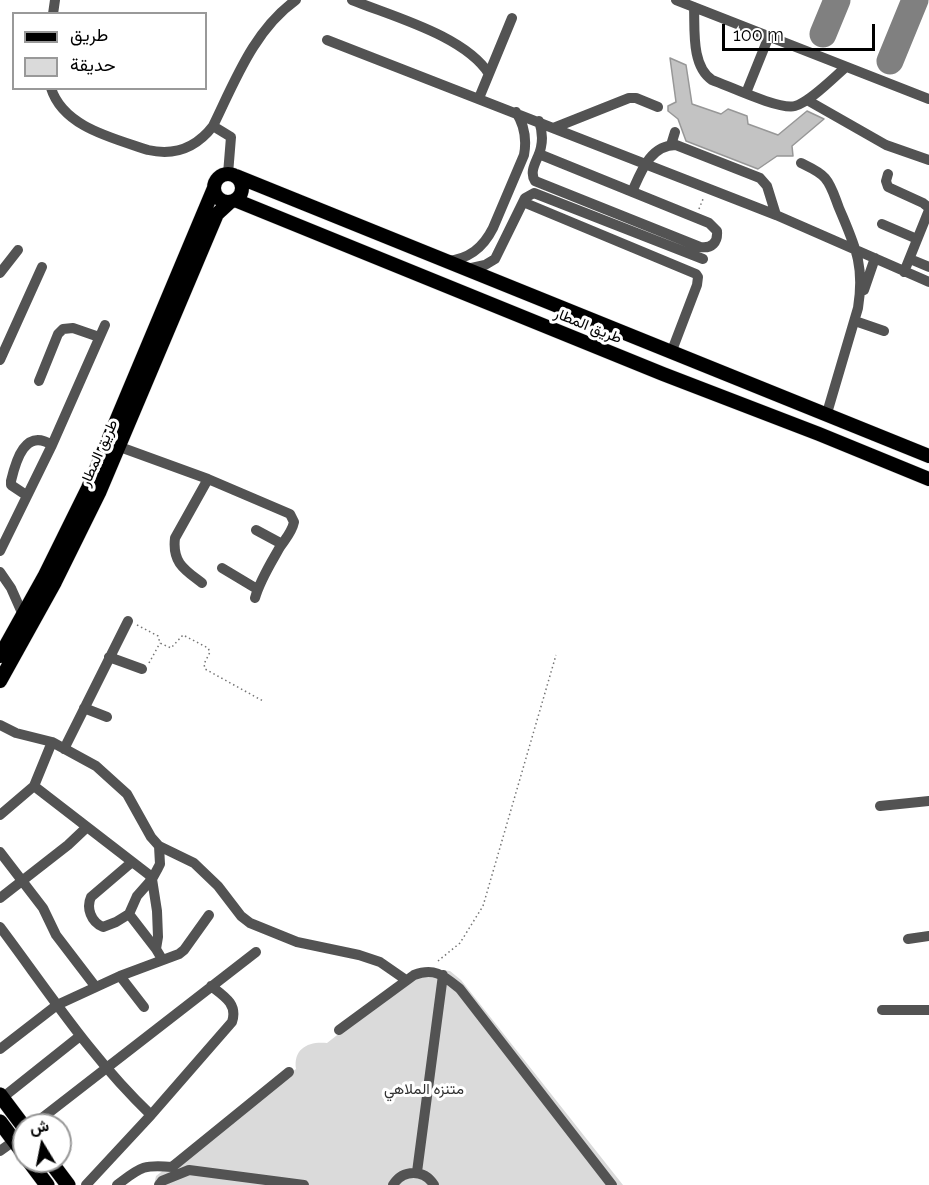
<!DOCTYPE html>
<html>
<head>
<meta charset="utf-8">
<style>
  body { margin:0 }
  #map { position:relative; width:929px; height:1185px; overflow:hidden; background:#fff; font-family:Raleway,Vazirmatn,sans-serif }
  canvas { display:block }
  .legend { position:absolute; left:12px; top:12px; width:195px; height:78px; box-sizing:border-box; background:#fff; border:2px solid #999; margin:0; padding:8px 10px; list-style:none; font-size:18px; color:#000 }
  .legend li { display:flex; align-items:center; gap:12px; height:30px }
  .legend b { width:30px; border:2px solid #999 }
  .north { position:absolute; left:12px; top:1113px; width:60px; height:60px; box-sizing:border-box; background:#fff; border:2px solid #999; border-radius:50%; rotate:350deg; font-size:16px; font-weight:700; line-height:24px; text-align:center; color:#000 }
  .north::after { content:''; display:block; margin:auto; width:21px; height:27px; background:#000; clip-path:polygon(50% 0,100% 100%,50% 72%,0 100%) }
  .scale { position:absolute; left:722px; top:24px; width:153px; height:27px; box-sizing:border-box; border:3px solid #000; border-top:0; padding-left:8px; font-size:18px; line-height:21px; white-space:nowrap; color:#000; -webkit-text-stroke:4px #fff; paint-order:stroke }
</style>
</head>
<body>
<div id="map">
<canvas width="929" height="1185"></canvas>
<ul class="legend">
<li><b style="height:8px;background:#000"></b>طريق</li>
<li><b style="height:16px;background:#dadada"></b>حديقة</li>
</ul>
<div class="north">ش</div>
<div class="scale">100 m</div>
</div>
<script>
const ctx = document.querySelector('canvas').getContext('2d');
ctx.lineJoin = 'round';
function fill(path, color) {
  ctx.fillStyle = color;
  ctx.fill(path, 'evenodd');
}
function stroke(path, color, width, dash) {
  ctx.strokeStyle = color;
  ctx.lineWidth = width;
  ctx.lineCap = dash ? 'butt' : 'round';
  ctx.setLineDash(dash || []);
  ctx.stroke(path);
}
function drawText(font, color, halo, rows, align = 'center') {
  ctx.font = font + ' Raleway,Vazirmatn,sans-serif';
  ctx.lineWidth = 6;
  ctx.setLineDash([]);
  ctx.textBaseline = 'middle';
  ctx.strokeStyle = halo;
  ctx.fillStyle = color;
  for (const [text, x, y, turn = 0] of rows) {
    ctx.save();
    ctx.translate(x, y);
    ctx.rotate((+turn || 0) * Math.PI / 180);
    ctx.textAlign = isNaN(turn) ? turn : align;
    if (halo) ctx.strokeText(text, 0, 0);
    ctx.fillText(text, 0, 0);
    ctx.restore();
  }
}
fill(new Path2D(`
  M436,969L450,971L461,980L623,1185H154L156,1176L296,1069C293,1048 309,1041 327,1043L418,972Z`), '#dadada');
stroke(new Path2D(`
  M823,34L837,0
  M890,61L915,0`), '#808080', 27);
const building = new Path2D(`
  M670,58L686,65L692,104L721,114L728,109L747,116L748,124L778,135L807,111L824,119L792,146L793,156H777L758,169L686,141L678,119L668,111V106L676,102Z`);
fill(building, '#c3c3c3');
stroke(building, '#979797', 1.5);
const major = new Path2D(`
  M214 188a14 14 0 1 1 28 0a14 14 0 1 1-28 0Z
  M236,176L929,456
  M235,200L663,374L819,434L929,479
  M0,656L44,577L88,488L214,188
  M0,681L55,582L99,493L217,214L230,202`);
const highway = new Path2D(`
  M0,1095L24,1127
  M0,1122L24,1154
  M29,1161L47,1185
  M50,1161L68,1185`);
stroke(major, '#dbdbdb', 15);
stroke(highway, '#dbdbdb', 16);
stroke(new Path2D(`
  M699,209L703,199
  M137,625L158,636L160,643L171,648L183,635L208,648L210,652L204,664L205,669L263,701
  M149,663L160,643
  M438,961L460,943L483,906L556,655`), '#757575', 1.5, [1.5, 3]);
stroke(new Path2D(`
  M352,0C394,17 465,36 489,74
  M676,0L929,99
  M694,7C695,29 691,66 712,80C729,86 779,110 795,106C810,102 833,78 846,67
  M53,14L55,0
  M327,40L776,215L929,282
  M51,88C63,127 113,138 148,150C174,156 196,148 213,126C235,81 254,30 296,0
  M746,93L769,36
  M479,98L512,18
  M807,100L886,145L929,160
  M213,126L231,137L228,174
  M556,127L629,98H636L658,107
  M671,145L675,132
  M539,154L709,223L717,231C718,242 712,249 700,247L535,181C528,170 539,159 541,147C543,138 542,130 539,121
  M801,163C809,167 819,171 825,178C832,186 835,198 839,208C855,246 865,265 858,308L827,413
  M888,174L886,181L888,187L923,203L929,208
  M632,192C641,172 650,145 676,145L760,178L767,186L776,215
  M523,202L696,274L698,277L697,285L671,353
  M882,224L917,239
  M910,259L929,267
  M447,261C469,259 483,248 493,228L524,155C527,139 525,126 516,112
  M467,269L485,265L495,259L525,198L534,193L703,259
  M904,272L929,210
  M0,273L18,250
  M864,290L875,258
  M855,321L884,331
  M0,360L42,267
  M39,381L58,334L63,329L73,328L99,337
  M120,447L208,479L290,514L294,522C292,532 286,538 280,547C271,563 260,580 255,598
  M26,495L11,485V481C16,460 25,428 52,445
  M256,530L282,544
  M0,551L52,445L105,325
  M222,568L257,589
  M0,572L11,588L23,615
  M202,583C185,570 172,563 175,538L208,479
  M109,657L142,669
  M84,708L107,717
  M0,725L16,733L52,742L96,766L127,794L151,837L159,846L194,863L218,886L241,916L250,923L297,942L359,955L380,962L406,980
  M64,749L128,621
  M34,786L148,874L152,879L157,911L158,937L156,949L162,959
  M880,806L929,801
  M0,815L34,786L52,742
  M0,852L43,908L56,935L95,986
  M0,898L68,845L86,828
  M129,914L116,922L103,927C91,922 86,908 91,897L132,862
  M0,927C48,991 92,1059 151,1115
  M908,939L929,936
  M156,949L129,914L137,896L152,879L158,868L160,864L159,846
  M120,976L144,1007
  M882,1010H929
  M339,1030L414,975C435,967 444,976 460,989L612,1185
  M0,1049L57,1005L120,976L179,954L184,950L209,915
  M2,1098L80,1036
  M33,1125L256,952
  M0,1151L14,1141
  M417,1172L443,975
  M86,1185L151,1115L232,1022C238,1004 224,996 211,986
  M117,1185C140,1168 142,1164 172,1167L289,1072
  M159,1185L162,1181L189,1170L304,1185
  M393,1185C403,1169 424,1169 434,1185`), '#535353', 10);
stroke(major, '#000', 14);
stroke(highway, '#000', 15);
drawText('15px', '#000', '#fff', [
  ["طريق المطار",588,326,22],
  ["طريق المطار",99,453,-66]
]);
drawText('15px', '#313131', '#fff', [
  ["متنزه الملاهي",424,1089]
]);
</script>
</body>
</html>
